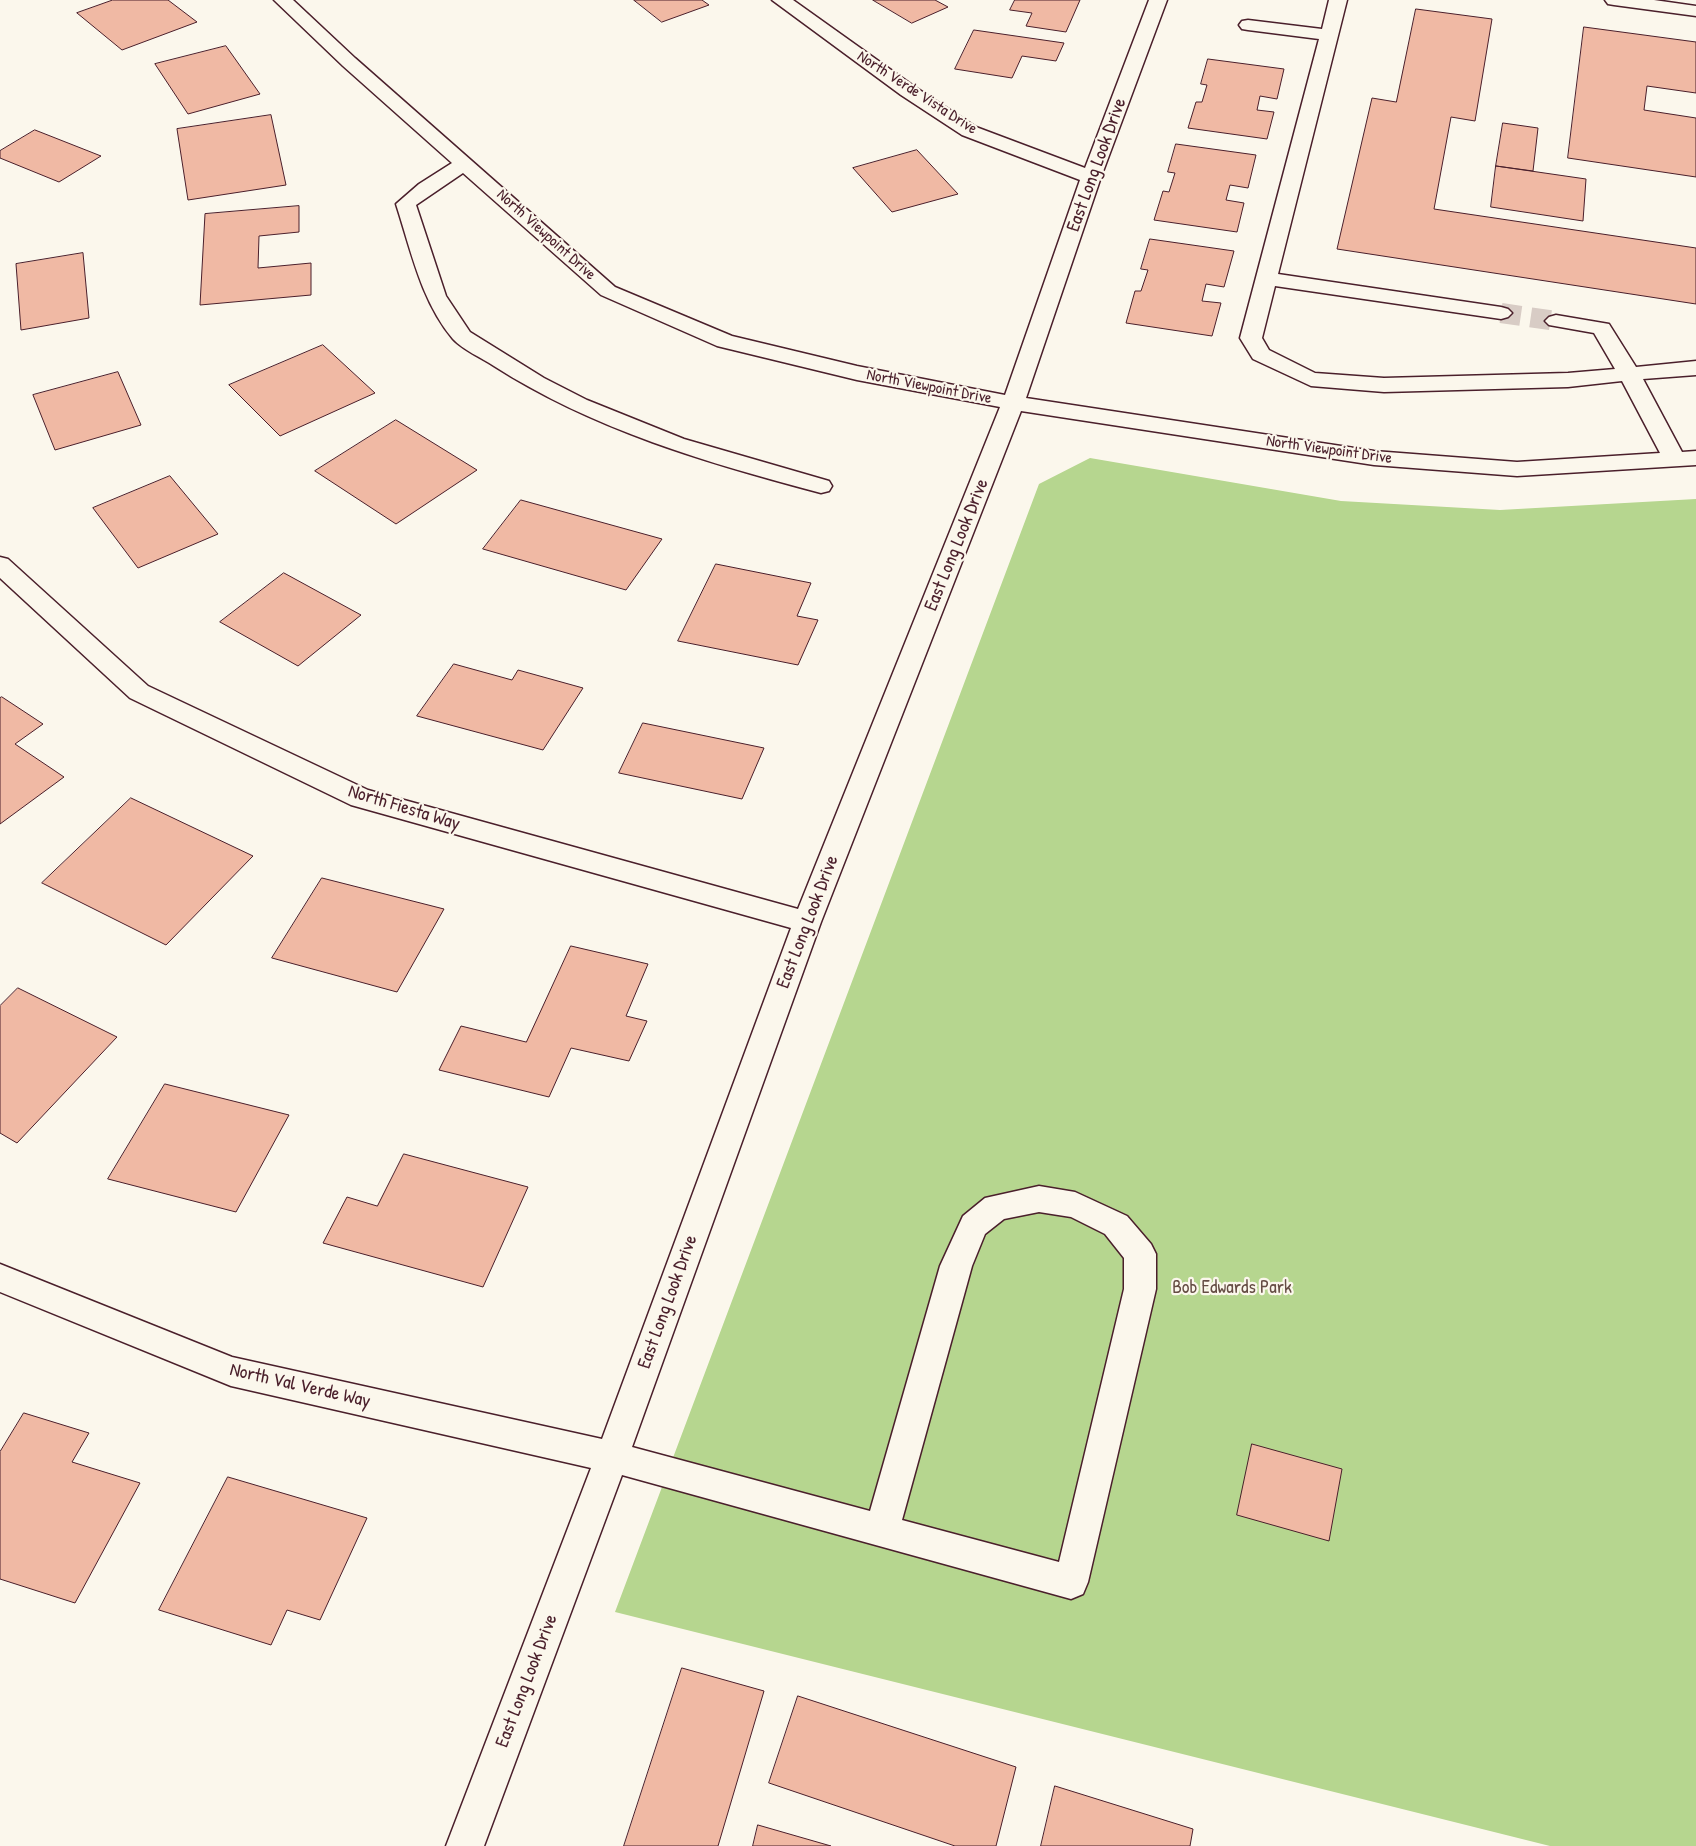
<!DOCTYPE html>
<html>
<head>
<meta charset="utf-8">
<style>
  body { margin:0 }
  canvas { display:block; background:#fbf7ec }
</style>
</head>
<body>
<canvas width="1696" height="1846"></canvas>
<script>
const ctx = document.querySelector('canvas').getContext('2d');
ctx.lineJoin = 'round';
function fill(path, color) {
  ctx.fillStyle = color;
  ctx.fill(path, 'evenodd');
}
function stroke(path, color, width, dash) {
  ctx.strokeStyle = color;
  ctx.lineWidth = width;
  ctx.lineCap = dash ? 'butt' : 'round';
  ctx.setLineDash(dash || []);
  ctx.stroke(path);
}
function drawText(font, color, halo, rows, align = 'center') {
  ctx.font = font + ' "Patrick Hand",sans-serif';
  ctx.lineWidth = 4.5;
  ctx.setLineDash([]);
  ctx.textBaseline = 'middle';
  ctx.strokeStyle = halo;
  ctx.fillStyle = color;
  for (const [text, x, y, turn = 0] of rows) {
    ctx.save();
    ctx.translate(x, y);
    ctx.rotate((+turn || 0) * Math.PI / 180);
    ctx.textAlign = isNaN(turn) ? turn : align;
    if (halo) ctx.strokeText(text, 0, 0);
    ctx.fillText(text, 0, 0);
    ctx.restore();
  }
}
fill(new Path2D(`
  M1090,458L1341,501L1500,510L1696,499V1846H1550L615,1612L1039,484Z`), '#b6d68f');
const building = new Path2D(`
  M113,0H168L197,22L122,50L77,13Z
  M634,0H702L709,5L662,22Z
  M873,0H935L948,7L912,23Z
  M1015,0H1080L1066,32L1026,26L1032,13L1010,10Z
  M1416,9L1492,19L1475,121L1451,117L1434,209L1696,248V304L1337,249L1372,98L1396,102Z
  M1584,27L1696,42V93L1647,86L1644,110L1696,118V177L1568,158Z
  M974,30L1064,43L1056,61L1022,56L1012,78L955,69Z
  M226,46L260,94L188,114L155,64Z
  M1208,59L1284,69L1277,99L1260,96L1257,110L1274,112L1267,139L1188,128L1196,102H1202L1207,85L1201,84Z
  M271,115L286,185L188,200L177,129Z
  M1503,123L1538,128L1533,171L1496,166Z
  M35,130L101,156L59,182L0,158V151Z
  M1176,144L1256,155L1248,188L1230,185L1226,200L1244,203L1237,232L1154,220L1163,191L1169,192L1175,173L1168,172Z
  M917,150L958,194L892,212L853,168Z
  M1496,166L1586,179L1583,221L1491,207Z
  M299,206V232L259,236L258,268L311,263V295L200,305L205,214Z
  M1150,239L1234,251L1224,287L1206,284L1202,301L1221,303L1212,336L1126,323L1135,291H1141L1148,270L1141,269Z
  M83,253L89,318L21,330L16,264Z
  M323,345L375,393L280,436L229,385Z
  M118,372L141,425L55,450L33,395Z
  M396,420L477,470L396,524L315,471Z
  M170,476L218,534L138,568L93,508Z
  M521,500L662,539L626,590L483,549Z
  M716,564L811,583L797,616L818,620L798,665L678,641Z
  M284,573L361,615L298,666L220,622Z
  M454,664L512,680L518,670L583,688L543,750L417,716Z
  M2,697L43,724L15,744L64,777L0,824V698Z
  M643,723L764,748L742,799L619,773Z
  M131,798L253,856L166,945L42,883Z
  M322,878L444,909L397,992L272,958Z
  M571,946L648,964L626,1016L647,1021L629,1061L571,1048L549,1097L439,1070L461,1026L526,1042Z
  M18,988L117,1037L17,1143L0,1133V1006Z
  M165,1084L289,1115L236,1212L108,1179Z
  M404,1154L528,1187L483,1287L323,1243L347,1197L377,1206Z
  M24,1413L89,1433L72,1462L140,1483L75,1603L0,1579V1452Z
  M1252,1444L1342,1469L1329,1541L1237,1515Z
  M228,1477L367,1518L320,1620L287,1610L271,1645L159,1610Z
  M682,1668L764,1691L718,1846H624Z
  M798,1696L1016,1767L996,1846H955L769,1783Z
  M1055,1786L1193,1829L1190,1846H1041Z
  M758,1825L831,1846H753Z`);
fill(building, '#f0b9a4');
stroke(building, '#4a1f2b', 1);
stroke(new Path2D(`
  M1501,313L1556,321`), '#d8ccc5', 20, [20, 10]);
const minor = new Path2D(`
  M274,0H293L355,58L615,287L732,336L857,366L1005,395L1080,180L962,135L901,95L772,0H793L915,87L976,127L1085,168L1149,0H1167L1101,177L1026,398L1374,451L1517,462L1660,453L1622,381L1568,387L1384,392L1311,386L1253,359L1240,338L1319,39L1248,30L1242,29L1239,25L1242,21L1248,20L1322,29L1329,0H1347L1278,274L1501,307L1508,309L1512,313L1508,317L1501,319L1275,286L1262,338L1269,350L1315,373L1384,378L1568,373L1615,369L1594,333L1549,325L1545,321L1549,317L1556,315L1609,324L1636,367L1696,361V375L1643,379L1682,452L1696,451V465L1517,476L1374,465L1021,411L821,922L632,1447L870,1511L940,1266L963,1216L985,1198L1039,1186L1075,1192L1127,1216L1151,1244L1156,1254V1289L1088,1582L1083,1594L1071,1599L622,1475L484,1846H446L591,1468L231,1386L0,1292V1264L232,1357L602,1439L791,928L351,805L130,698L0,578V557L8,559L148,686L368,790L798,909L1000,407L857,380L717,346L601,295L463,173L416,205L446,296L470,332L544,378L587,400L684,439L829,481L832,486L829,491L821,493C708,463 594,430 494,366C482,358 463,350 453,339C421,301 411,250 396,204L419,184L452,163L343,66ZM1039,1212L1071,1217L1105,1234L1124,1258V1289L1059,1562L902,1520L972,1266L985,1234L1004,1219Z
  M1605,0H1654L1696,6V16L1614,5L1608,4Z`);
stroke(minor, '#4a1f2b', 3);
fill(minor, '#fbf7ec');
drawText('16px', '#4a1f2b', '#fbf7ec', [
  ["North Verde Vista Drive",917,93,33],
  ["North Viewpoint Drive",546,235,42],
  ["North Viewpoint Drive",929,387,11],
  ["North Viewpoint Drive",1329,450,8]
]);
drawText('19px', '#4a1f2b', '#fbf7ec', [
  ["East Long Look Drive",1097,165,-70],
  ["East Long Look Drive",957,545,-68],
  ["North Fiesta Way",404,808,17],
  ["East Long Look Drive",808,922,-69],
  ["East Long Look Drive",668,1302,-70],
  ["North Val Verde Way",300,1386,13],
  ["East Long Look Drive",527,1681,-69]
]);
drawText('19px', '#654d44', '#fbf7ec', [
  ["Bob Edwards Park",1232,1288]
]);
</script>
</body>
</html>
